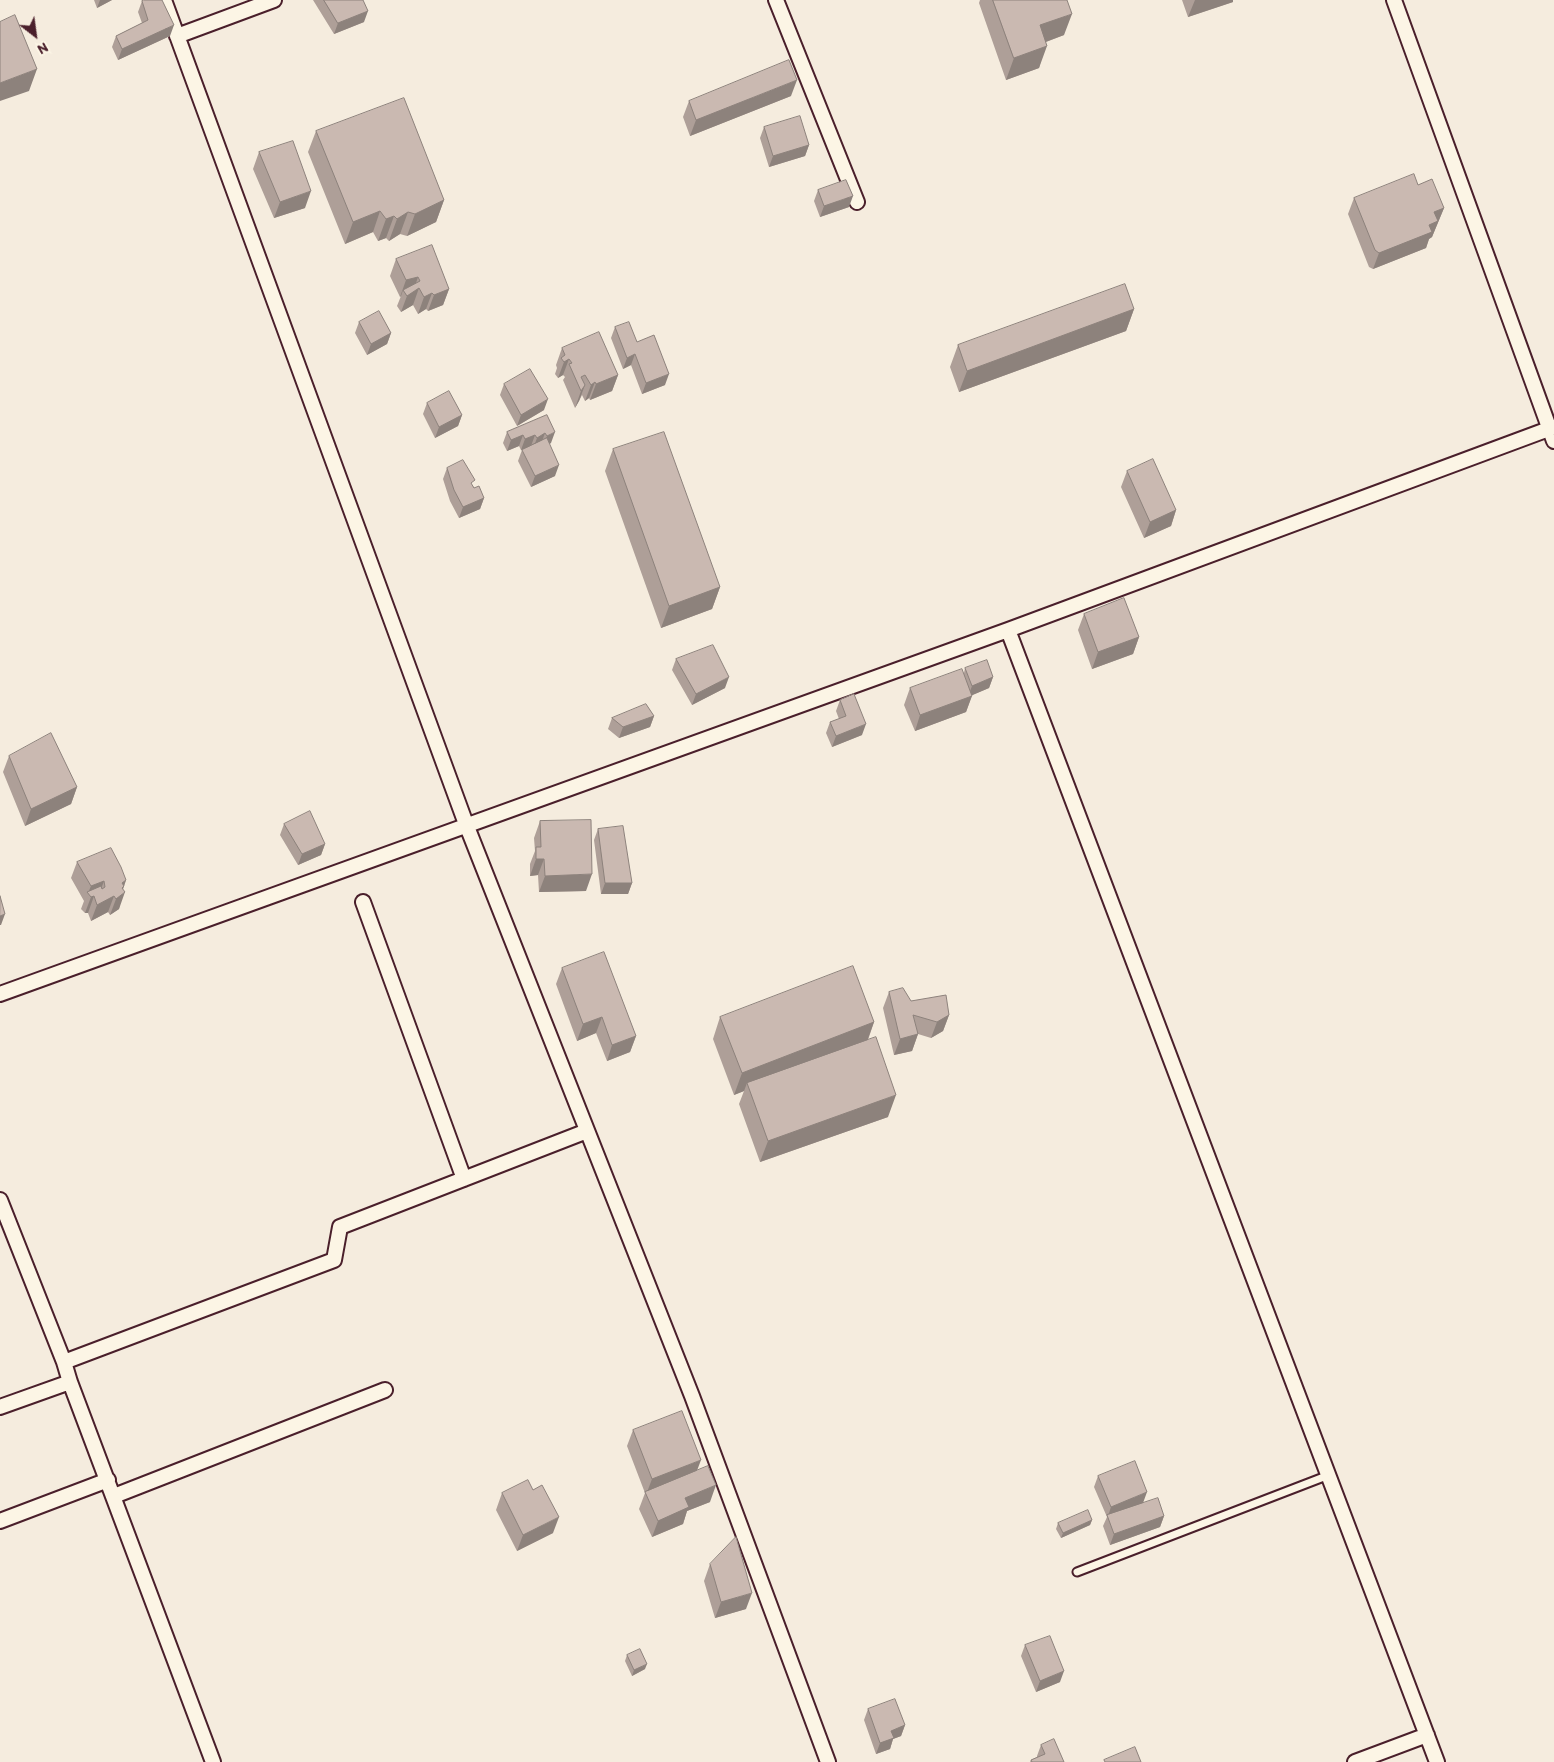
<!DOCTYPE html>
<html>
<head>
<meta charset="utf-8">
<style>
  body { margin:0 }
  #map { position:relative; width:1554px; height:1762px; overflow:hidden; background:#f5ecde; font-family:Itim,sans-serif }
  canvas { display:block }
  .north { position:absolute; left:10px; top:10px; width:50px; height:50px; -webkit-text-stroke:4px #fcf5e5; paint-order:stroke; rotate:150deg; font-size:14px; font-weight:700; line-height:20px; text-align:center; color:#4a1f2b }
  .north::after { content:''; display:block; margin:auto; width:18px; height:22px; background:#4a1f2b; clip-path:polygon(50% 0,100% 100%,50% 72%,0 100%) }
</style>
</head>
<body>
<div id="map">
<canvas width="1554" height="1762"></canvas>
<div class="north">N</div>
</div>
<script>
const ctx = document.querySelector('canvas').getContext('2d');
ctx.lineJoin = 'round';
function stroke(path, color, width, dash) {
  ctx.strokeStyle = color;
  ctx.lineWidth = width;
  ctx.lineCap = dash ? 'butt' : 'round';
  ctx.setLineDash(dash || []);
  ctx.stroke(path);
}
function fill(path, color) {
  ctx.fillStyle = color;
  ctx.fill(path, 'evenodd');
}
const service = new Path2D(`
  M1077,1572L1329,1475`);
const minor = new Path2D(`
  M164,0L466,824L692,1396L828,1762
  M776,0L857,202
  M1394,0L1554,441
  M177,36L274,0
  M1008,630L1437,1762
  M363,902L464,1179
  M0,994L1008,630L1554,427
  M0,1200L64,1362L70,1382L213,1762
  M64,1362L334,1260L340,1227L587,1131
  M0,1407L70,1382
  M114,1496L385,1390
  M0,1521L108,1480
  M1355,1762L1427,1735`);
stroke(service, '#4a1f2b', 11);
stroke(minor, '#4a1f2b', 18);
stroke(service, '#fcf5e5', 7);
stroke(minor, '#fcf5e5', 14);
fill(new Path2D(`
  M94,0H112L97,8Z
  M313,0H363L364,22L334,34Z
  M980,0H1067L1064,35L1046,42L1039,68L1006,80L979,3Z
  M1182,0H1233V2L1188,17Z
  M142,1L170,36L118,60L112,47L116,36L142,23L138,12Z
  M791,96L690,136L683,117L689,101Z
  M764,127L809,145L805,156L769,167L760,138Z
  M316,131L444,200L436,222L407,236L400,234L389,241L386,238L378,241L373,232L345,244L308,152Z
  M259,152L305,208L274,218L253,169Z
  M1418,185L1444,208L1432,237L1429,239L1426,248L1373,269L1369,267L1348,214L1354,198Z
  M818,190L849,207L820,217L814,201Z
  M396,259L449,289L443,305L428,311L426,309L418,314L413,305L401,312L397,306L401,296L400,297L390,276Z
  M1134,309L1126,331L959,392L950,367L958,345Z
  M359,322L391,333L387,344L367,355L355,333Z
  M615,327L637,342L665,385L642,394L631,365L623,369L611,338Z
  M562,348L618,375L612,391L590,400L589,398L585,401L582,395L579,401L575,408L563,380L565,377L563,375L558,378L555,374L557,368L556,365Z
  M504,384L544,410L517,426L500,395Z
  M427,403L462,415L458,426L435,438L423,414Z
  M547,415L551,443L549,444L555,476L531,487L518,461L522,450L528,447L521,450L519,446L507,451L503,443L507,432Z
  M613,449L720,587L712,609L661,628L605,471Z
  M447,468L473,486L474,488L484,498L480,509L459,518L450,501L443,479Z
  M1127,471L1176,510L1171,526L1144,538L1121,487Z
  M1084,614L1139,637L1133,654L1092,669L1078,630Z
  M676,659L725,688L692,705L672,670Z
  M965,668L993,677L989,688L972,695L966,712L915,731L904,705L910,688L964,673Z
  M840,700L862,735L832,747L826,733L830,722L839,719L836,711Z
  M654,716L650,727L619,738L608,729L612,718Z
  M9,756L77,787L71,804L25,826L3,772Z
  M540,821L586,891L539,892L538,875L530,876V864L535,851L534,838Z
  M284,824L325,844L321,855L298,865L280,835Z
  M598,829L632,883L628,894H601L594,840Z
  M77,862L126,880L123,889L119,909L110,915L108,912L91,921L88,913H85L81,909L84,901L71,878Z
  M562,968L636,1036L630,1052L607,1061L596,1033L577,1041L556,984Z
  M889,992L911,1001L949,1015L943,1031L931,1038L918,1034L912,1051L894,1055L883,1008Z
  M720,1017L874,1022L868,1040L888,1117L760,1162L739,1104L744,1091L734,1095L713,1039Z
  M633,1430L697,1471L710,1502L687,1511L683,1524L652,1537L639,1509L645,1493L627,1446Z
  M1098,1476L1164,1516L1160,1527L1110,1545L1103,1526L1107,1517L1094,1487Z
  M502,1493L553,1533L517,1551L496,1510Z
  M1092,1520L1090,1525L1061,1538L1056,1529L1058,1523Z
  M710,1564L746,1609L715,1618L704,1581Z
  M1025,1645L1060,1682L1036,1692L1021,1656Z
  M627,1655L645,1669L632,1676L625,1661Z
  M868,1709L905,1725L901,1736L893,1739L890,1749L876,1754L864,1720Z
  M1041,1745L1064,1762H1030L1031,1760L1037,1757V1756Z`), '#ae9f98');
fill(new Path2D(`
  M100,0H112L97,8Z
  M1195,0H1233V2L1188,17Z
  M368,11L364,22L334,34L338,23Z
  M1072,14L1064,35L1032,47L1040,25Z
  M174,25L170,36L118,60L122,49Z
  M1047,46L1039,68L1006,80L1014,58Z
  M37,69L29,91L0,101V83Z
  M797,80L791,96L690,136L696,120Z
  M809,145L805,156L769,167L773,156Z
  M311,191L305,208L274,218L280,202Z
  M853,196L849,207L820,217L824,206Z
  M444,200L436,222L407,236L415,214Z
  M1444,208L1432,237L1429,239L1426,248L1373,269L1379,253L1434,212Z
  M380,211L373,232L345,244L353,222Z
  M408,212L400,234L389,241L397,219Z
  M394,216L386,238L378,241L386,219Z
  M418,277L413,292L419,288L413,305L401,312L407,296L403,290L401,296L400,297L406,280Z
  M449,289L443,305L428,311L434,295Z
  M432,293L426,309L418,314L424,297Z
  M1134,309L1126,331L959,392L967,371Z
  M391,333L387,344L367,355L371,344Z
  M635,354L631,365L623,369L627,358Z
  M569,359L563,375L558,378L564,362Z
  M669,374L665,385L642,394L646,383Z
  M618,375L612,391L590,400L596,384Z
  M595,382L589,398L585,401L591,385Z
  M585,385L579,401L575,408L581,391Z
  M548,399L544,410L517,426L521,415Z
  M462,415L458,426L435,438L439,427Z
  M555,432L551,443L543,447L547,436Z
  M545,433L541,444L533,449L537,438Z
  M523,435L519,446L507,451L511,440Z
  M535,435L531,446L521,450L525,439Z
  M559,465L555,476L531,487L535,476Z
  M484,498L480,509L459,518L463,507Z
  M1176,510L1171,526L1144,538L1150,522Z
  M720,587L712,609L661,628L669,606Z
  M1139,637L1133,654L1092,669L1098,652Z
  M729,677L725,688L692,705L696,694Z
  M993,677L989,688L968,697L972,686Z
  M972,696L966,712L915,731L920,715Z
  M654,716L650,727L619,738L623,727Z
  M866,724L862,735L832,747L836,736Z
  M77,787L71,804L25,826L31,809Z
  M325,844L321,855L298,865L302,854Z
  M536,859H544L538,875L530,876Z
  M592,874L586,891L539,892L545,876Z
  M126,880L121,895L125,892L119,909L110,915L122,883Z
  M104,881L98,897L94,896L88,913H85L91,897L88,893L91,886Z
  M605,883H632L628,894H601Z
  M114,896L108,912L91,921L97,905Z
  M5,914L1,925H0V916Z
  M949,1015L943,1031L931,1038L937,1022Z
  M602,1017L596,1033L577,1041L583,1024Z
  M874,1022L866,1044L747,1083L744,1091L734,1095L742,1073Z
  M918,1034L912,1051L894,1055L900,1039Z
  M636,1036L630,1052L607,1061L612,1045Z
  M896,1095L888,1117L760,1162L768,1141Z
  M701,1460L695,1476L646,1495L652,1479Z
  M716,1485L710,1502L687,1511L683,1524L652,1537L658,1521L685,1498Z
  M1147,1492L1143,1503L1108,1516L1111,1507Z
  M1164,1516L1160,1527L1110,1545L1114,1534Z
  M559,1517L553,1533L517,1551L523,1535Z
  M1092,1520L1090,1525L1061,1538L1063,1533Z
  M752,1593L746,1609L715,1618L721,1602Z
  M647,1664L645,1669L632,1676L634,1670Z
  M1064,1671L1060,1682L1036,1692L1040,1681Z
  M905,1725L901,1736L893,1739L890,1749L876,1754L880,1743L891,1731Z`), '#8d827c');
const building = new Path2D(`
  M144,0H162L174,25L122,49L116,36L148,20L142,1Z
  M324,0H363L368,11L338,23Z
  M993,0H1067L1072,14L1040,25L1047,46L1014,58Z
  M15,15L37,69L0,83V22Z
  M789,60L797,80L696,120L689,101Z
  M404,98L444,200L415,214L408,212L397,219L394,216L386,219L380,211L353,222L316,131Z
  M800,116L809,145L773,156L764,127Z
  M293,141L311,191L280,202L259,152Z
  M1414,174L1418,185L1432,179L1444,208L1434,212L1438,221L1429,225L1432,232L1379,253L1375,250L1354,198Z
  M846,180L853,196L824,206L818,190Z
  M432,245L449,289L434,295L432,293L424,297L419,288L407,296L403,290L420,281L418,277L406,280L396,259Z
  M1125,284L1134,309L967,371L958,345Z
  M379,311L391,333L371,344L359,322Z
  M629,322L637,342L654,335L669,374L646,383L635,354L627,358L615,327Z
  M599,332L618,375L596,384L595,382L591,385L585,375L581,377L585,385L581,391L569,364L572,363L569,359L564,362L561,358L565,355L562,348Z
  M530,369L548,399L521,415L504,384Z
  M449,391L462,415L439,427L427,403Z
  M547,415L555,432L547,436L545,433L537,438L535,435L525,439L523,435L511,440L507,432Z
  M664,432L720,587L669,606L613,449Z
  M547,438L559,465L535,476L522,450Z
  M1153,459L1176,510L1150,522L1127,471Z
  M463,460L475,480L471,483L474,488L479,486L484,498L463,507L454,490L447,468Z
  M1124,598L1139,637L1098,652L1084,614Z
  M713,645L729,677L696,694L676,659Z
  M987,660L993,677L972,686L965,668Z
  M962,669L972,696L920,715L910,688Z
  M854,694L866,724L836,736L830,722L846,716L840,700Z
  M646,704L654,716L623,727L612,718Z
  M51,733L77,787L31,809L9,756Z
  M310,811L325,844L302,854L284,824Z
  M591,820L592,874L545,876L544,859H536V847H541L540,821Z
  M623,826L632,883H605L598,829Z
  M111,848L121,867L126,880L122,883L124,886L122,888L125,892L116,899L114,896L97,905L94,896L91,897L87,892L101,886L102,889L105,887L104,881L91,886L77,862Z
  M0,896L5,914L0,916Z
  M604,952L636,1036L612,1045L602,1017L583,1024L562,968Z
  M853,966L874,1022L742,1073L720,1017Z
  M903,988L911,1001L946,995L949,1015L937,1022L913,1015L918,1034L900,1039L889,992Z
  M876,1037L896,1095L768,1141L747,1083Z
  M682,1411L701,1460L652,1479L633,1430Z
  M1135,1461L1147,1492L1111,1507L1098,1476Z
  M708,1466L716,1485L685,1498L689,1507L658,1521L645,1492Z
  M528,1480L533,1490L542,1485L559,1517L523,1535L502,1493Z
  M1158,1498L1164,1516L1114,1534L1107,1515Z
  M1088,1510L1092,1520L1063,1533L1058,1523Z
  M736,1537L752,1593L721,1602L710,1564Z
  M1050,1636L1064,1671L1040,1681L1025,1645Z
  M640,1649L647,1664L634,1670L627,1655Z
  M895,1699L905,1725L891,1731L894,1738L880,1743L868,1709Z
  M1054,1739L1064,1762H1032L1031,1760L1045,1754L1041,1745Z
  M1135,1747L1141,1762H1105L1104,1760Z`);
fill(building, '#cab9b1');
stroke(building, '#8d827c', 1);
</script>
</body>
</html>
